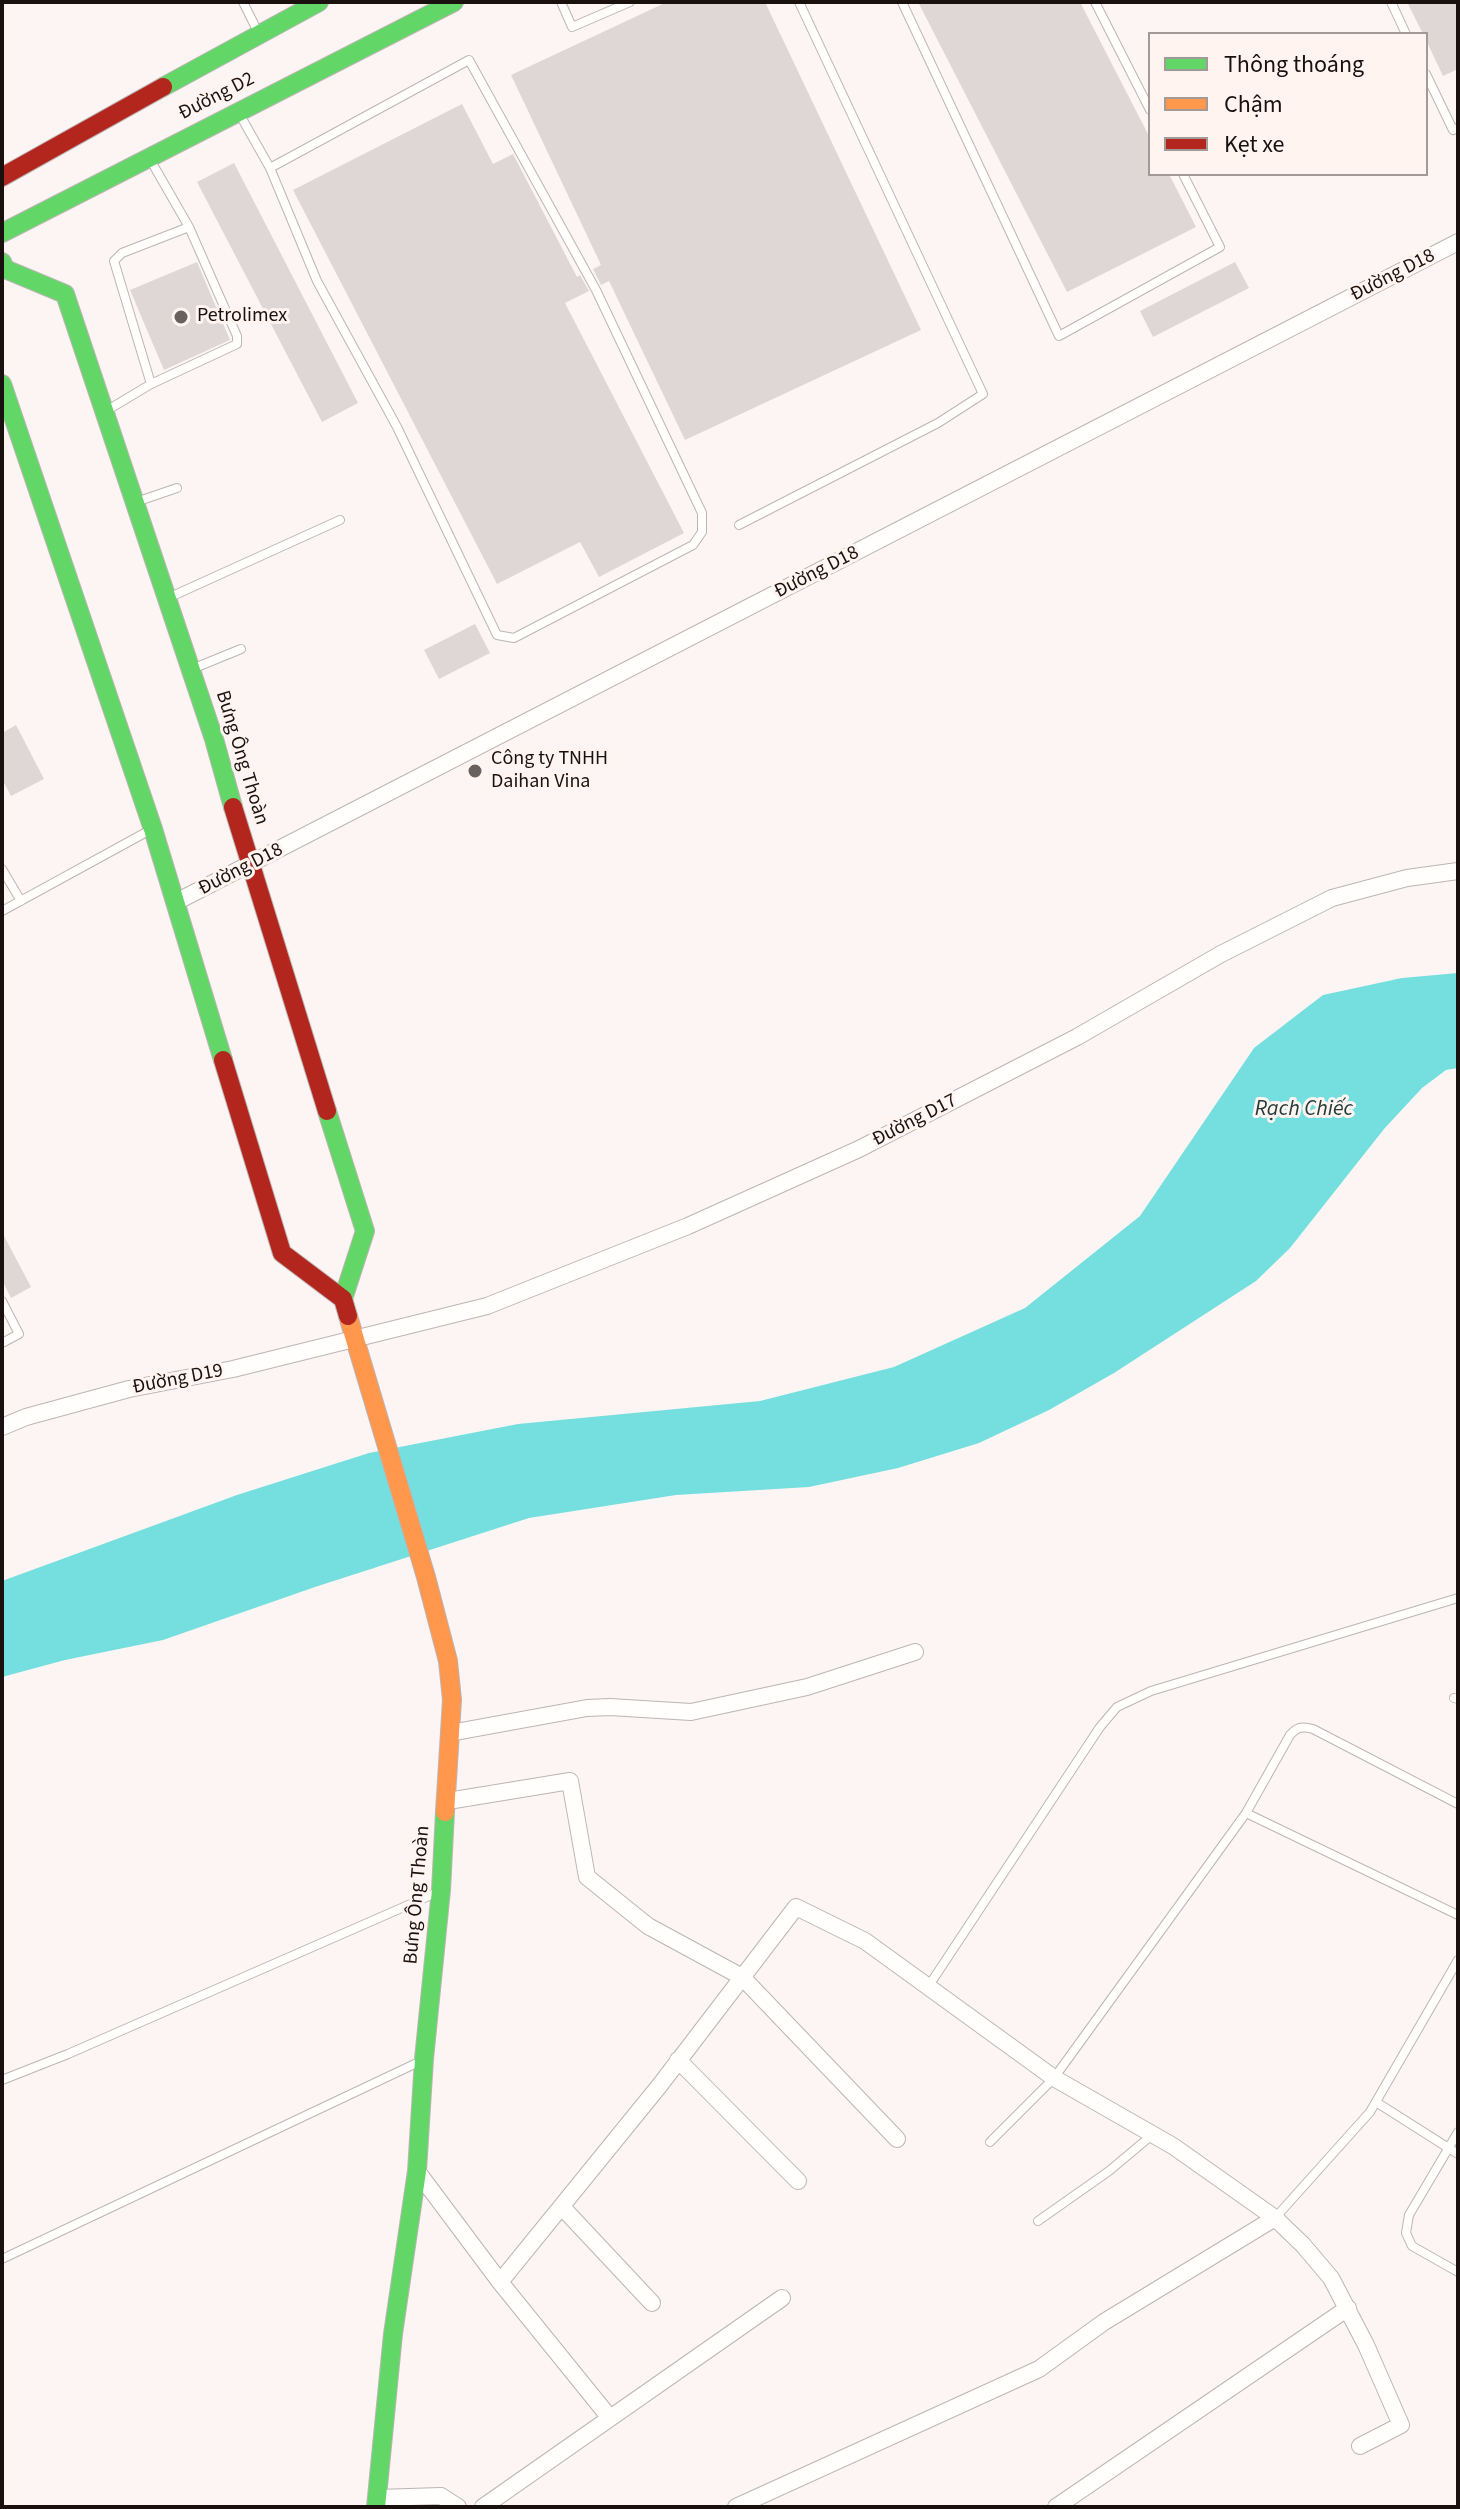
<!DOCTYPE html>
<html>
<head>
<meta charset="utf-8">
<style>
  body { margin:0 }
  #map { position:relative; width:1460px; height:2509px; overflow:hidden; background:#fcf5f4; font-family:"Source Sans 3",sans-serif }
  canvas { display:block }
  .frame { position:absolute; inset:0; border:4px solid #1a110e; pointer-events:none }
  .legend { position:absolute; left:1148px; top:32px; width:280px; height:144px; box-sizing:border-box; background:#fff4f0; border:2px solid #a39996; margin:0; padding:10px 14px; list-style:none; font-size:24px; color:#1a110e }
  .legend li { display:flex; align-items:center; gap:16px; height:40px }
  .legend b { width:40px; border:2px solid #a39996 }
</style>
</head>
<body>
<div id="map">
<canvas width="1460" height="2509"></canvas>
<div class="frame"></div>
<ul class="legend">
<li><b style="height:10px;background:#63d668"></b>Thông thoáng</li>
<li><b style="height:10px;background:#ff974d"></b>Chậm</li>
<li><b style="height:10px;background:#b3261e"></b>Kẹt xe</li>
</ul>
</div>
<script>
const ctx = document.querySelector('canvas').getContext('2d');
ctx.lineJoin = 'round';
function fill(path, color) {
  ctx.fillStyle = color;
  ctx.fill(path, 'evenodd');
}
function stroke(path, color, width, dash) {
  ctx.strokeStyle = color;
  ctx.lineWidth = width;
  ctx.lineCap = dash ? 'butt' : 'round';
  ctx.setLineDash(dash || []);
  ctx.stroke(path);
}
function drawText(font, color, halo, rows, align = 'center') {
  ctx.font = font + ' "Source Sans 3",sans-serif';
  ctx.lineWidth = 6;
  ctx.setLineDash([]);
  ctx.textBaseline = 'middle';
  ctx.strokeStyle = halo;
  ctx.fillStyle = color;
  for (const [text, x, y, turn = 0] of rows) {
    ctx.save();
    ctx.translate(x, y);
    ctx.rotate((+turn || 0) * Math.PI / 180);
    ctx.textAlign = isNaN(turn) ? turn : align;
    if (halo) ctx.strokeText(text, 0, 0);
    ctx.fillText(text, 0, 0);
    ctx.restore();
  }
}
fill(new Path2D(`
  M1458,973V1068L1446,1070L1422,1088L1384,1129L1290,1248L1256,1281L1114,1373L1049,1410L979,1443L898,1468L809,1487L676,1495L529,1518L315,1587L163,1640L65,1660L2,1677V1581L237,1495L369,1453L518,1424L760,1401L894,1367L1025,1308L1140,1216L1254,1048L1323,995L1402,978Z`), '#74dfde');
fill(new Path2D(`
  M667,2H765L921,330L685,440L609,281L601,285L593,269L601,265L511,75Z
  M918,2H1080L1150,138V174H1169L1196,227L1067,292Z
  M1407,2H1458V69L1443,76L1426,40V34H1423Z
  M462,104L493,164L513,154L577,277L580,275L589,291L565,303L684,533L599,577L580,542L497,584L293,190Z
  M234,163L358,403L322,422L197,182Z
  M197,262L230,340L164,370L130,290Z
  M1235,262L1249,288L1153,337L1140,311Z
  M475,624L490,653L439,679L424,650Z
  M16,725L44,779L11,796L2,779V733Z
  M2,1232L31,1287L11,1298L2,1280Z`), '#dfd7d5');
const lane = new Path2D(`
  M243,2L257,30
  M561,2L572,27L630,2
  M902,2L1059,336L1220,247L1183,174
  M1095,2L1150,110
  M1391,2L1406,34
  M469,60L596,290L702,513V532L693,545L514,638L497,635L397,427L317,281L270,168Z
  M1426,74L1453,130L1458,128
  M240,115L270,168
  M151,384L114,261L122,253L189,227
  M106,411L151,384L237,344V336L189,227L151,161
  M136,502L177,488
  M739,525L938,423L983,394L799,2
  M168,598L340,520
  M192,669L241,649
  M2,869L21,901
  M2,911L152,829
  M2,1301L19,1334L2,1343
  M1454,1698L1458,1699
  M1246,1813L1290,1735C1297,1727 1302,1726 1313,1729L1458,1804
  M928,1987L1100,1727L1117,1707L1151,1691L1458,1598
  M2,2080L68,2054L438,1892
  M1376,2102L1458,2154
  M1458,2132L1409,2215L1406,2233L1412,2246L1458,2272
  M990,2142L1054,2078L1246,1813L1458,1915
  M1275,2218L1370,2112L1458,1960
  M1038,2221L1109,2171L1152,2135
  M2,2259L421,2061`);
const street = new Path2D(`
  M176,902L1458,242
  M2,1427L26,1417L129,1389L233,1369L487,1306L688,1226L859,1149L1077,1037L1221,954L1332,898L1407,878L1458,871
  M450,1733L587,1708L610,1707L691,1712L807,1687L915,1652
  M448,1801L570,1781L587,1877L648,1926L742,1977L897,2139
  M678,2060L798,2181
  M417,2171L500,2282L610,2418
  M562,2207L652,2303
  M500,2282L660,2085L796,1907L865,1941L1054,2078L1173,2146L1275,2218L1303,2245L1331,2278L1366,2345L1401,2425L1360,2446
  M377,2498L441,2496L458,2507
  M483,2507L782,2298
  M736,2507L1039,2369L1104,2322L1275,2218
  M1056,2507L1348,2308`);
const fast = new Path2D(`
  M163,87L319,2
  M2,233L454,2
  M2,262L5,269L65,294L214,739L233,807
  M2,384L153,829L223,1060
  M327,1111L365,1231L343,1299
  M376,2507L393,2334L417,2171L424,2059L441,1890L445,1812`);
const slow = new Path2D(`
  M348,1316L426,1577L448,1661L452,1700L445,1812`);
const jam = new Path2D(`
  M2,177L163,87
  M233,807L327,1111
  M223,1060L282,1253L343,1299L348,1316`);
stroke(lane, '#bdb5b3', 10);
stroke(street, '#bdb5b3', 18);
stroke(fast, '#bdb5b3', 20);
stroke(slow, '#bdb5b3', 20);
stroke(jam, '#bdb5b3', 20);
stroke(lane, '#fffefd', 8);
stroke(street, '#fffefd', 16);
stroke(fast, '#63d668', 18);
stroke(slow, '#ff974d', 18);
stroke(jam, '#b3261e', 18);
for (const [x, y, r, color] of [
  [181,317,8,"#69615e"],
  [475,771,8,"#69615e"]
]) {
  const dot = new Path2D();
  dot.arc(x, y, r, 0, 2 * Math.PI);
  ctx.fillStyle = color;
  ctx.fill(dot);
  stroke(dot, '#fff4f0', 3);
}
drawText('20px', '#1a110e', '#fff4f0', [
  ["Đường D2",217,97,-27],
  ["Đường D18",1393,276,-27],
  ["Đường D18",817,573,-27],
  ["Bưng Ông Thoàn",241,758,73],
  ["Đường D18",241,870,-27],
  ["Đường D17",915,1121,-27],
  ["Đường D19",178,1380,-11],
  ["Bưng Ông Thoàn",418,1895,-85]
]);
drawText('20px', '#1a110e', '#fff4f0', [
  ["Petrolimex",197,317],
  ["Công ty TNHH",491,760],
  ["Daihan Vina",491,783]
], 'left');
drawText('italic 22px', '#233b3b', '#fff4f0', [
  ["Rạch Chiếc",1304,1110]
]);
</script>
</body>
</html>
